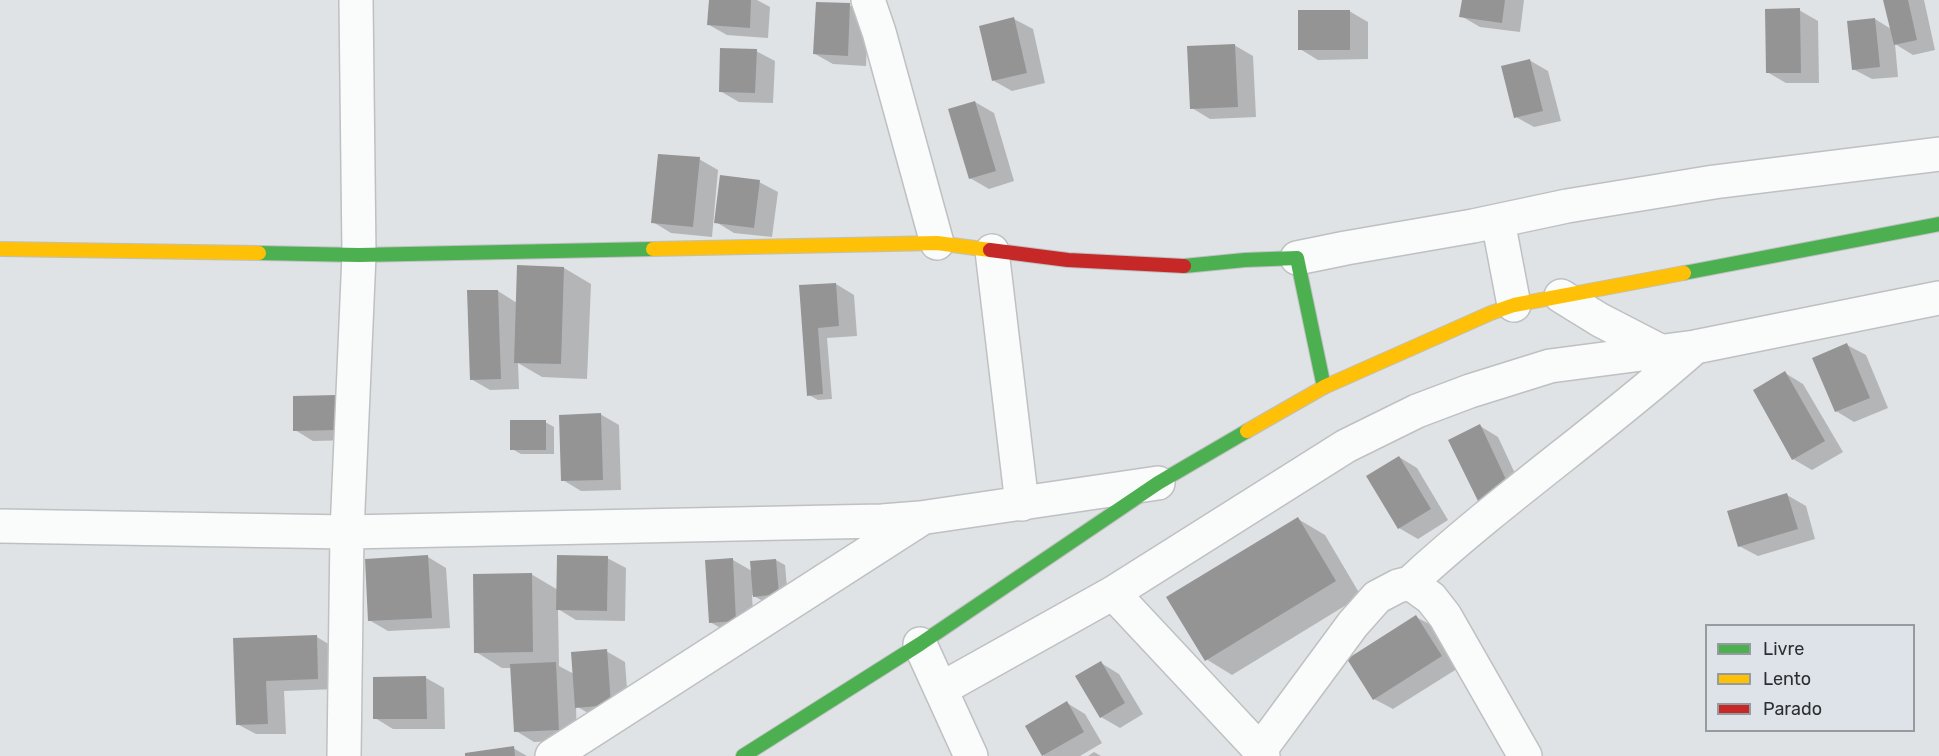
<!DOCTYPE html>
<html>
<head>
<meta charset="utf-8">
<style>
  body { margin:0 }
  #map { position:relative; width:1939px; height:756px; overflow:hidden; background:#e0e3e5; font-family:Rubik,sans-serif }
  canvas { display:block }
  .legend { position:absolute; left:1705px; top:624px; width:210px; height:108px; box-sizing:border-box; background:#dde3e8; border:2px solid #969b9f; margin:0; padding:8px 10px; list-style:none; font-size:18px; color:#2c2f31 }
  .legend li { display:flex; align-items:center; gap:12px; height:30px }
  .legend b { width:30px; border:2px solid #969b9f }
</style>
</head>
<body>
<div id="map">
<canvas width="1939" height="756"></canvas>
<ul class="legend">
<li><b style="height:8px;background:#4caf50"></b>Livre</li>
<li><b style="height:8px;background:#ffc107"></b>Lento</li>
<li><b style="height:8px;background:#c62828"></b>Parado</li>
</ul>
</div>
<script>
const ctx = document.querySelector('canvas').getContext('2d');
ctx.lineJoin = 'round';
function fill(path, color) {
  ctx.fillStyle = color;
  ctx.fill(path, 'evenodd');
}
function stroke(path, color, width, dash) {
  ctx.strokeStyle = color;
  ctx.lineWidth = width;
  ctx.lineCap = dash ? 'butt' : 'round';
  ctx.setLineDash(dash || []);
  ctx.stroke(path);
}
fill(new Path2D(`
  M710,0H757L770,7L768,38L727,35L709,25Z
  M1463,0H1524L1520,32L1480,27L1461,16Z
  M1885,0H1924L1935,50L1913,55L1895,44L1898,77L1872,79L1853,69L1875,19L1891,29Z
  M849,5L868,15L866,66L833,64L815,54Z
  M1799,10L1818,21L1819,83H1786L1767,72Z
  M1349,11L1368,22V59L1318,60L1300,49Z
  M1014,19L1033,29L1045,83L1012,91L994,81Z
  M1234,45L1253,56L1256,117L1210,119L1192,108Z
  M756,51L775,61L773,103L739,102L720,91Z
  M1529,60L1548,71L1561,121L1534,127L1516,117Z
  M975,102L994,113L1014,181L989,189L970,178Z
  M699,159L718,170L712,237L671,233L653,222Z
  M759,182L778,192L772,237L734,233L716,222Z
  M519,267L564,268L591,284L587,379L542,377L518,363L519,389L490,390L471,379L498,291L517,303Z
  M836,284L854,295L857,336L827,338L832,399L818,400L809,395V330Z
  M1847,345L1866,355L1888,408L1854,422L1836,411Z
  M1785,373L1803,384L1843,452L1812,470L1793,459Z
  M294,397L355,440L313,441L295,430Z
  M600,414L619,425L621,490L581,491L563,480Z
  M545,422L554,427V454H521L512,449Z
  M1480,426L1498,437L1526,497L1497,511L1479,500Z
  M1399,457L1417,468L1448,520L1418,539L1399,528Z
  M1787,495L1806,506L1815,539L1758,556L1739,546Z
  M1298,519L1325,535L1361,596L1232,675L1206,659Z
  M428,557L446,568L450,628L388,631L369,620Z
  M607,558L626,568L625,621L576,620L558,609L559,666L574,674L606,651L625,662L629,715L595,717L576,706L577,740L534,742L516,731L512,668H502L476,652L531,574L558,590Z
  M733,560L752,571L751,562L776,560L785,565L788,599L763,601L752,595L754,631L729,633L710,622Z
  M1416,617L1435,627L1460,667L1393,709L1374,699Z
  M317,637L335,648L336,689L284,691L286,734H256L237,724L235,639Z
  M1101,663L1119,674L1143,714L1120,728L1101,717Z
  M426,678L444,688L445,729H393L375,718Z
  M1067,703L1085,714L1102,743L1080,756H1044L1027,727Z
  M513,748L527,756H467Z
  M1094,752L1101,756H1088Z`), '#0003');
fill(new Path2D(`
  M709,0H751L750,28L707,25Z
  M1462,0H1505L1502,23L1459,17Z
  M1883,0H1908L1917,40L1894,45Z
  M816,2L850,3L848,56L813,54Z
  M1800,8L1801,73H1766L1765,9Z
  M1298,10H1350V50H1298Z
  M1014,17L1027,73L992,81L979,26Z
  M1875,18L1880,67L1852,70L1847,21Z
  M1235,44L1238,107L1190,109L1187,46Z
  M720,48L757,49L755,93L719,92Z
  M1530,59L1543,111L1514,118L1501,66Z
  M975,101L996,171L969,179L948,109Z
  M658,154L700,157L693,227L651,223Z
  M720,175L760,180L754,228L714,223Z
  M517,265L564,267L561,364L514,363Z
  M836,283L839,326L818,328L823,394L807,396L799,285Z
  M467,290H498L501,379L470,380Z
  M1847,343L1870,398L1835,412L1812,358Z
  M1785,371L1825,441L1792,460L1753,390Z
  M337,395V430L293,431V396Z
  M601,413L603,480L561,481L559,415Z
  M510,420H546V450H510Z
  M1480,424L1509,486L1478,501L1448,440Z
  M1399,456L1431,509L1398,529L1366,476Z
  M1787,493L1798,529L1738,547L1727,511Z
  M1298,517L1336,581L1205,661L1166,597Z
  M428,555L432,618L368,621L365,559Z
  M557,555L608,556L607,611L556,610Z
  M733,558L736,621L709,623L705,560Z
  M776,559L779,594L753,597L750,561Z
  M532,573L533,652L474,653L473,574Z
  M1416,615L1442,656L1373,700L1347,659Z
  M317,635L318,679L266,681L268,724L236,725L233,638Z
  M607,649L611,705L575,708L571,652Z
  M1101,661L1125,703L1100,718L1075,676Z
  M556,662L559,730L514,732L510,664Z
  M426,676L427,719H373V677Z
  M1067,701L1084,732L1042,756L1025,726Z
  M514,746L515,756H465V753Z`), '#949495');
const street = new Path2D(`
  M868,0L879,32L937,243
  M1498,221L1514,305
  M992,251L1022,504
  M1297,258L1346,248L1473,226L1567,206L1714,182L1939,154
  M1561,296L1600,320L1660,351
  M0,526L347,532L882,521L920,518L1158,483
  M1410,583C1501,499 1603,429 1695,347
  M1113,593L1260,750L1263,756
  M920,644L971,756
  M941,689L1113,593L1346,446L1417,411L1470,391L1550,366L1695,347L1939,298
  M1260,750L1353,624L1377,597L1398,586L1410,583L1431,598L1445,616L1525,756
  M344,756L347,532L359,255L356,0
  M552,756L919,520`);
const fast = new Path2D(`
  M259,253L359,255L653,249
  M1184,266L1245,260L1297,258L1324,387
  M1684,273L1939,224
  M743,756L920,644L1158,483L1247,431`);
const slow = new Path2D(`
  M0,249L259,253
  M653,249L937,243L990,250
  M1247,431L1324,387L1491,313L1514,305L1684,273`);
const jam = new Path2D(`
  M990,250L1068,260L1184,266`);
stroke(street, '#bec0c2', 36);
stroke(fast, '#bec0c2', 16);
stroke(slow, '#bec0c2', 16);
stroke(jam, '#bec0c2', 16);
stroke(street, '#fafbfb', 33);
stroke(fast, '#4caf50', 14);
stroke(slow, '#ffc107', 14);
stroke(jam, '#c62828', 14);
</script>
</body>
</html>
